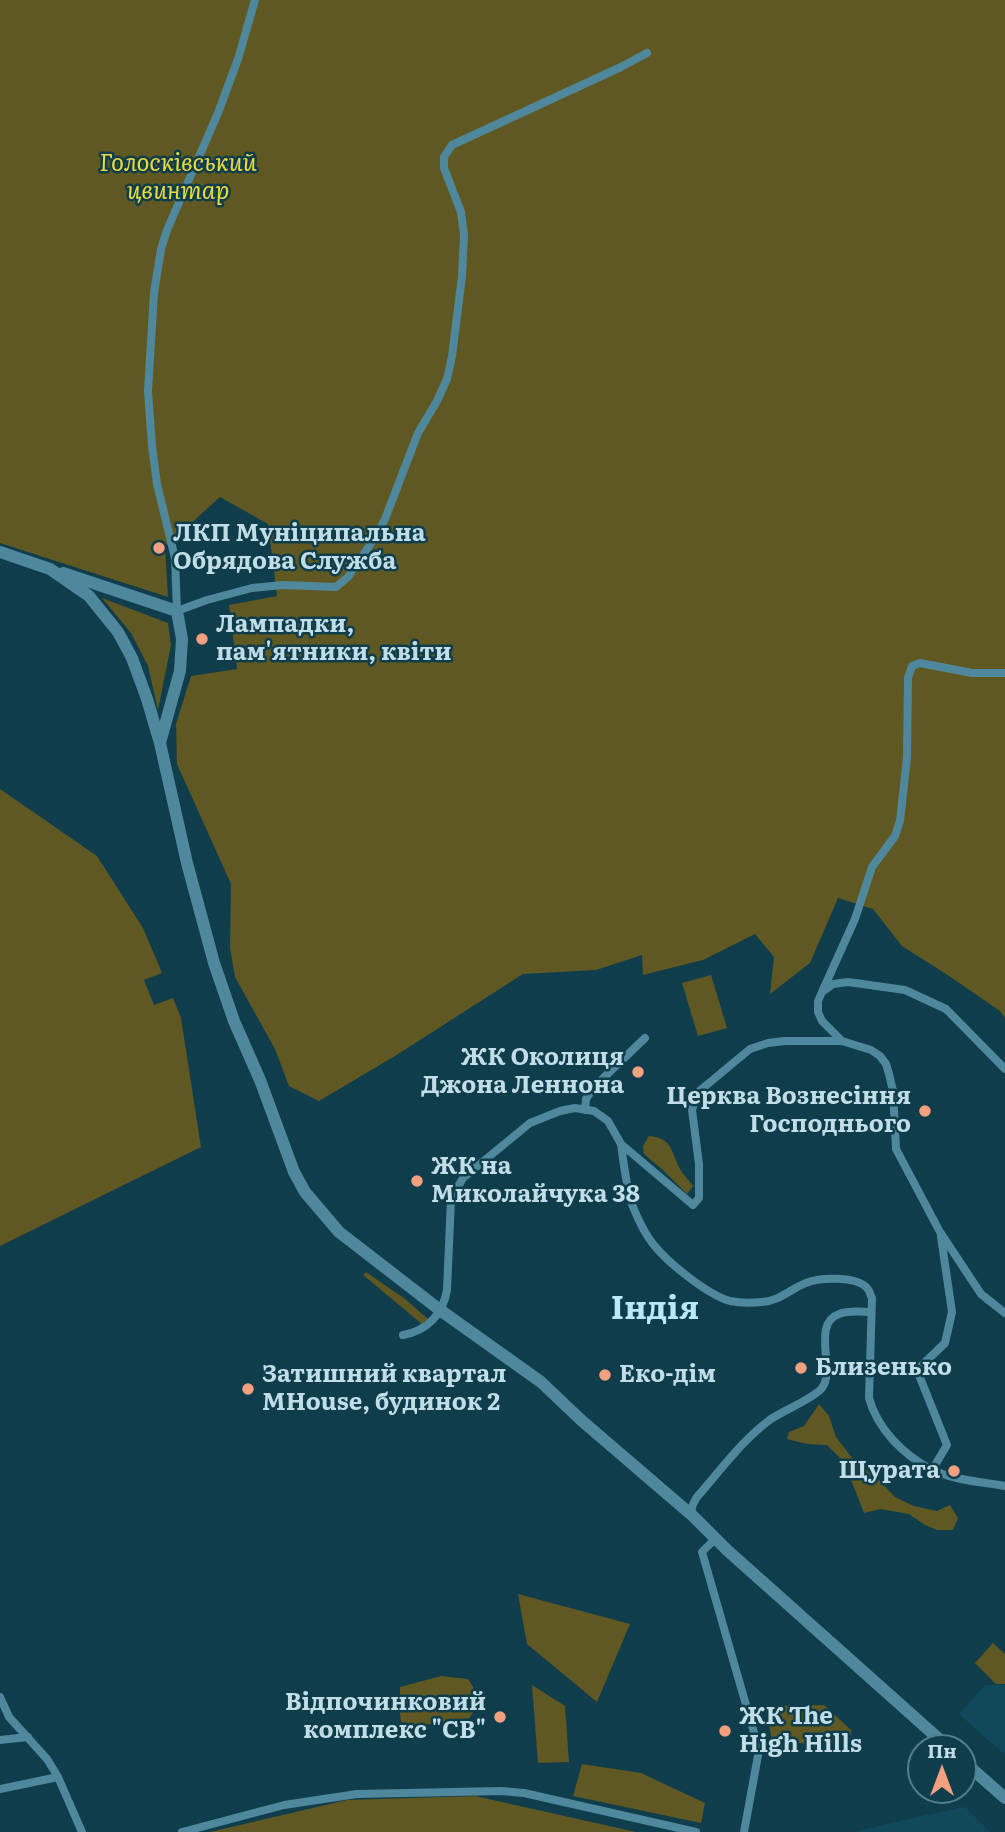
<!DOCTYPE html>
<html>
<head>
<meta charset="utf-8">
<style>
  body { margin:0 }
  #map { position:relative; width:1005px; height:1832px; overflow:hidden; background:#0f3d4b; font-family:Literata,serif }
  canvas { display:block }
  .north { position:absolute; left:907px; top:1734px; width:70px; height:70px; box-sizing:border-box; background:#0f3d4b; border:2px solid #567d8a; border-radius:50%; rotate:0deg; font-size:19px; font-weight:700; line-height:28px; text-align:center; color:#c1dde8 }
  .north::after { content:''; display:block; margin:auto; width:24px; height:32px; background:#f2a080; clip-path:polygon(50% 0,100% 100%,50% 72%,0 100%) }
</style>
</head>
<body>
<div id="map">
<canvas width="1005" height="1832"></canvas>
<div class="north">Пн</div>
</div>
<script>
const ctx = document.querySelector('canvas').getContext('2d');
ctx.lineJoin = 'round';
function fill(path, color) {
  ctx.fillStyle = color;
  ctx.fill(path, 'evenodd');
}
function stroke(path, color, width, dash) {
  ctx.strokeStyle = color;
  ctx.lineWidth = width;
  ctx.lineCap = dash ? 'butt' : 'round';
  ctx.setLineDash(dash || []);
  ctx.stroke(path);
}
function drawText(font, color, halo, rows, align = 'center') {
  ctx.font = font + ' Literata,serif';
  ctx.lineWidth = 5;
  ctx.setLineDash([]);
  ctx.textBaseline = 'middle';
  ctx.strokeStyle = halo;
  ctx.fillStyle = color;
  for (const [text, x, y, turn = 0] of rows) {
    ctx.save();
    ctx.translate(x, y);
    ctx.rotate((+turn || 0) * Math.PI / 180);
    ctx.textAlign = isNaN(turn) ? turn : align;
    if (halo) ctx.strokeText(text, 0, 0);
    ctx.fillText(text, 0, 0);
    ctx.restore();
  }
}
fill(new Path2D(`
  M985,1685H1005V1755L959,1714Z
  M965,1807L990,1832H854L917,1817Z`), '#12495a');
fill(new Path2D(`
  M0,0H1005V1018L1000,1011L949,976L902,946L873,909L838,898L810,963L770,994L774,957L755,934L703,960L643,975L642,955L596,970L523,974L395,1056L319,1101L289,1086L275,1049L235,977L230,948L231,884L177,764L176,724L191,676L237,669L229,605L277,596L268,524L220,497L165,547L168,597L0,543Z
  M102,598L168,623L171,645L158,710L148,666L131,633Z
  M0,789L97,856L143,928L162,973L144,980L154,1005L173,998L181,1018L201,1147L0,1246Z
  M711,975L727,1028L698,1036L682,983Z
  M649,1136C672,1138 671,1151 679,1167C682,1174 689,1180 693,1186L687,1194L664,1171L644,1154L643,1146Z
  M366,1272L405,1299L428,1319L422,1324L363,1275Z
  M819,1404L829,1416L836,1437L852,1458L878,1479L895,1497L914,1506L937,1511L950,1505L958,1518L953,1530H937L925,1525L909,1514L880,1509L864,1513L844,1462L827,1445L807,1444L787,1439L789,1432L804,1426Z
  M518,1594L630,1624L597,1702L527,1644Z
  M993,1643L1005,1654V1684H996L975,1663Z
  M441,1676L468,1679C480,1696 480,1707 465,1723L402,1725L400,1715V1687Z
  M532,1685L565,1706L569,1762L538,1763Z
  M824,1705L852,1731L847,1745L794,1743L775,1754L765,1706Z
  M582,1764L641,1773L705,1803L701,1823L573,1796Z
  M475,1796L636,1832H210L347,1800Z`), '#5f5822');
stroke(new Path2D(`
  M255,0L238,59L218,113L167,230L161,249L154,293L148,391L152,446L157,484L175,558L177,611L207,600L252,588L283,585L336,587L348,577L378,533L385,519L418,433L437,401L447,379L452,356L462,276L464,235L461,212L444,168V157L452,145L621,67L647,53
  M822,992L855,919L872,867L895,836L900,821L907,757L908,678L912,666L920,663L972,673H1005
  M842,1041L822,1021L818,1012V1001L822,992L833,984L848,982L905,990L946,1009L1005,1069
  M585,1110L586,1099L593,1088L645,1038
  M621,1144C624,1165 626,1187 633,1207C638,1219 645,1234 653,1244C668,1263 708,1295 730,1301C740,1303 752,1303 762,1302C780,1301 790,1289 806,1283C819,1277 857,1276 867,1288C870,1291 870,1294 872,1298L869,1398C877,1428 903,1455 931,1469C951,1480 983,1482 1005,1486
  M403,1335C427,1331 443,1314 447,1290L451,1199L463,1178L530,1123L560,1111L575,1108L594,1111L608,1121L621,1144L693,1205L699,1198V1164L692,1110L697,1093L750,1049L768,1043L785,1041H842L871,1050L880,1056L886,1064L889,1074L893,1091L896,1149L940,1232L981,1294L1005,1313
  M932,1470L947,1445L917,1370L945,1343L952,1312L941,1237
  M693,1515C690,1508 693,1504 697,1497C721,1470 742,1440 771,1419C784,1410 813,1399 822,1388C836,1370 811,1324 839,1314C849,1310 861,1312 871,1312
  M715,1539L702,1552L759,1750L744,1832
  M0,1697L9,1717L47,1759L58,1777L82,1832
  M0,1740L28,1737
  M0,1789L58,1777
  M182,1832L284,1805L357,1794L501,1791L524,1793L696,1832`), '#4f889c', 8);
stroke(new Path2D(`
  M0,552L50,569L89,596L118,632L132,658L147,699L160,743L187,863L214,963L234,1021L260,1080L294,1172L305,1192L339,1232L440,1310L541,1382L581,1420L694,1517L727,1550L949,1748
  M63,573L177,611L182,639L180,671L160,743
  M963,1761L1005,1798`), '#4f889c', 12);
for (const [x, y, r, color] of [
  [159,548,7,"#f2a080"],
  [202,639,7,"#f2a080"],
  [638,1072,7,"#f2a080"],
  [925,1111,7,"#f2a080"],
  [417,1181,7,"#f2a080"],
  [801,1368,7,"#f2a080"],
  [605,1375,7,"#f2a080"],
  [248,1389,7,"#f2a080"],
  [954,1471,7,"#f2a080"],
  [500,1717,7,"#f2a080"],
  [725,1731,7,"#f2a080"]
]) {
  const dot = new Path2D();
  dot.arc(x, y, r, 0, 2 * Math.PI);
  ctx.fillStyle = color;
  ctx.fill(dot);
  stroke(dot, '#0f3d4b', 2.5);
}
drawText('italic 24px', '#ead840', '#0f3d4b', [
  ["Голосківський",178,164],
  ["цвинтар",178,192]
]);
drawText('bold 24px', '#c1dde8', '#0f3d4b', [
  ["ЛКП Муніципальна",173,534],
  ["Обрядова Служба",173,562],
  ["Лампадки,",216,625],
  ["пам'ятники, квіти",216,653],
  ["ЖК Околиця",624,1058,"right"],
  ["Джона Леннона",624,1086,"right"],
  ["Церква Вознесіння",911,1097,"right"],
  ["Господнього",911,1125,"right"],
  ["ЖК на",431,1167],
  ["Миколайчука 38",431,1195],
  ["Близенько",815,1368],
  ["Затишний квартал",262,1375],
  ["MHouse, будинок 2",262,1403],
  ["Еко-дім",619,1375],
  ["Щурата",940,1471,"right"],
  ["Відпочинковий",486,1703,"right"],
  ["комплекс \"СВ\"",486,1731,"right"],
  ["ЖК The",739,1717],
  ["High Hills",739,1745]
], 'left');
drawText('bold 32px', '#b9e8fa', '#0f3d4b', [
  ["Індія",655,1310]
]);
</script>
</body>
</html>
